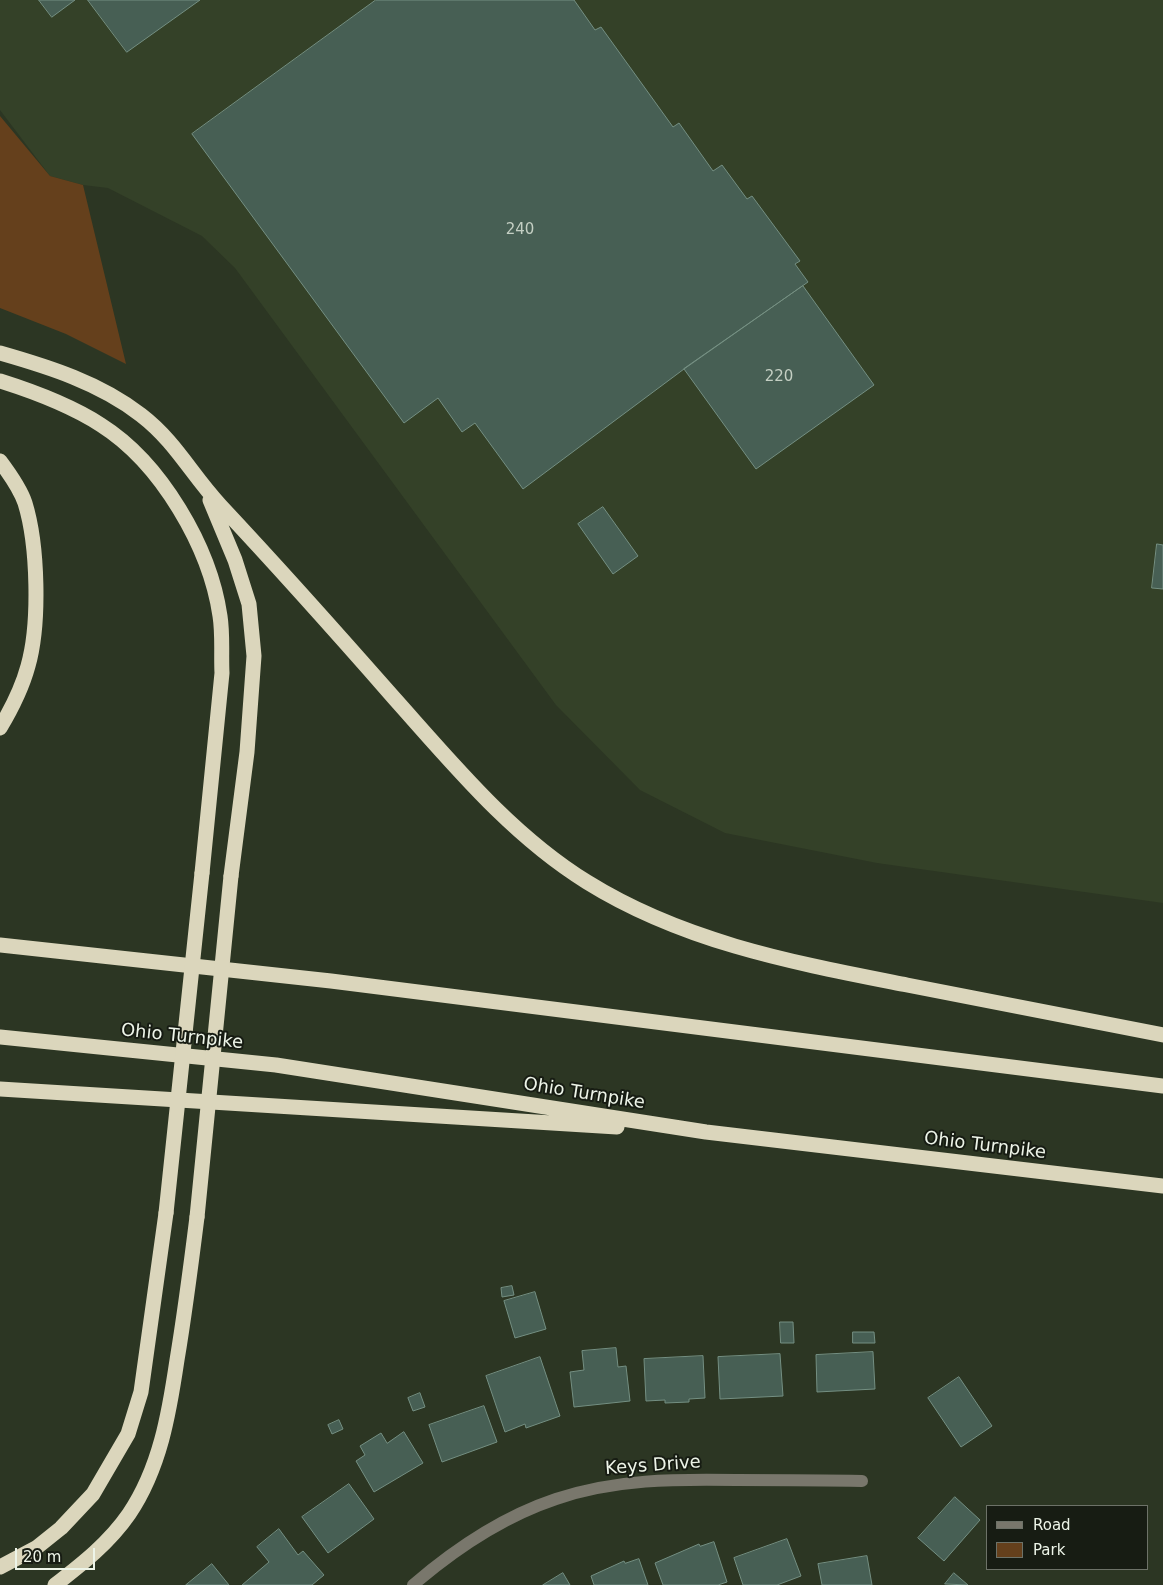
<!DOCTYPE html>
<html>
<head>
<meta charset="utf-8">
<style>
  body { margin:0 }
  #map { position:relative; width:1163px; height:1585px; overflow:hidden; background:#2c3623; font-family:"DejaVu Sans",sans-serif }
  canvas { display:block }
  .legend { position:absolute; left:986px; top:1505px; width:162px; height:65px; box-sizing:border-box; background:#171c13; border:1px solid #6d7268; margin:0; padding:6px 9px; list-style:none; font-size:15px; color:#edf4e8 }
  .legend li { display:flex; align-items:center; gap:10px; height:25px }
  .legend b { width:25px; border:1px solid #6d7268 }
  .scale { position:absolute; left:15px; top:1548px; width:80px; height:22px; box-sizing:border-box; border:2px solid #edf4e8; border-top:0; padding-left:6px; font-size:15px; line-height:18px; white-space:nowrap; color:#edf4e8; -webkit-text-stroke:4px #171c13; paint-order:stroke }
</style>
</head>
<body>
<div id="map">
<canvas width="1163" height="1585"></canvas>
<ul class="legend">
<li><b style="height:6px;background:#79776c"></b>Road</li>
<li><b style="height:14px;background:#65401c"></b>Park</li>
</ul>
<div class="scale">20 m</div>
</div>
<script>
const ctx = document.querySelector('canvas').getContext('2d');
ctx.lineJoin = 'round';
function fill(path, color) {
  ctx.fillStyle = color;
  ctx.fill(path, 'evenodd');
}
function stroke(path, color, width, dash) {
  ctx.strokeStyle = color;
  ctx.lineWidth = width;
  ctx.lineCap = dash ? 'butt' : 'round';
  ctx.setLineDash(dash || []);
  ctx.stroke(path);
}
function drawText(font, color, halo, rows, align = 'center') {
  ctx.font = font + ' "DejaVu Sans",sans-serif';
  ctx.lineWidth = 4;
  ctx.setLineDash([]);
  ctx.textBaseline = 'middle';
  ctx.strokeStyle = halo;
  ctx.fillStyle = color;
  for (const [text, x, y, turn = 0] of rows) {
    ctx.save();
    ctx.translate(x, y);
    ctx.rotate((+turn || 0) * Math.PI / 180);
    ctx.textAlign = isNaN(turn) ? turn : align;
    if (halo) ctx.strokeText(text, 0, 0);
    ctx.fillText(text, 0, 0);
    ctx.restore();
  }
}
fill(new Path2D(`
  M0,0H1163V903L877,863L725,833L640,790L556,705L235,268L202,236L108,188L83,185L50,176L0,110Z`), '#344128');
fill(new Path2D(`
  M0,116L50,176L83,185L126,364L66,334L0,308Z`), '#65401c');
const building = new Path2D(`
  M39,0H75L52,17Z
  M88,0H200L127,52Z
  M376,0H574L595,30L601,27L673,127L679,123L713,171L722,165L747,199L752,196L800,261L795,264L808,282L684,369L523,489L475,423L462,432L438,398L404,423L192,134Z
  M803,286L874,385L756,469L684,369Z
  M603,507L638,556L613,574L578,524Z
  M1157,544L1163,545V589L1152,588Z
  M512,1286L514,1295L502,1297L501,1288Z
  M535,1292L546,1329L515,1338L504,1301Z
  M780,1322H793L794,1343H781Z
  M853,1332H874L875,1343H853Z
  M616,1348L618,1367L626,1366L630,1401L574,1407L570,1372L584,1370L582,1351Z
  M873,1352L875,1389L817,1392L816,1355Z
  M780,1354L783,1396L720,1399L718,1357Z
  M703,1356L705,1398L689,1399V1402L665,1403V1400L646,1401L644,1359Z
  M540,1357L560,1416L526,1428L525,1424L505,1432L486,1376Z
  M959,1377L992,1426L961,1447L928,1398Z
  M420,1393L425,1407L413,1411L408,1398Z
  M484,1406L497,1442L442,1462L429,1425Z
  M339,1420L343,1429L332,1434L328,1425Z
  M404,1432L423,1463L374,1492L356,1461L365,1455L360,1446L381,1433L387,1443Z
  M349,1484L374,1519L328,1553L302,1517Z
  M955,1497L980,1520L944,1561L918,1538Z
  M279,1529L298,1555L303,1551L324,1575L312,1585H242L269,1562L257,1547Z
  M787,1539L801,1576L777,1585H743L734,1558Z
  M714,1542L727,1582L718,1585H663L655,1563L699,1544L700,1546Z
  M867,1556L872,1585H822L818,1564Z
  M639,1559L648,1585H594L591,1576L624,1561L625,1563Z
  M212,1564L229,1585H186Z
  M563,1573L570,1585H543Z
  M954,1573L968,1585L945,1584Z`);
fill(building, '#475f54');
stroke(building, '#748f82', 1);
stroke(new Path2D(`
  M413,1585C456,1548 502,1517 556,1499C615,1479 675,1479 736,1480C778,1480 820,1480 862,1481`), '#79776c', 12);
stroke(new Path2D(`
  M0,353C49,367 100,383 141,415C176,442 191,474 220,505C279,568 337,633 394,698C453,764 511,835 587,882C685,943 796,963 907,985C993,1001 1078,1018 1163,1035
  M0,381C35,392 70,405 101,425C161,463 210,547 220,616C223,635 221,655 222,673L202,873
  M0,461C9,473 20,488 25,503C38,545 40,624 28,666C22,688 12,708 0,728
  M210,500L235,560L249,604L254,656L247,752L231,876
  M0,945L331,981L1163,1086
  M0,1037L276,1065L706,1132L1163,1186
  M0,1089L617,1127
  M0,1567L36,1548L61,1528L93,1494L128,1434L141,1392L166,1213
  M55,1585C82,1564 109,1543 129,1514C160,1468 169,1414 177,1360C185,1312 191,1265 197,1217`), '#dbd6bc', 15);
stroke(new Path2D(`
  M166,1213L202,873
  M197,1217L231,876`), '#dbd6bc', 15);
drawText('15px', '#c4cfc3', null, [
  ["240",520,230],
  ["220",779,377]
]);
drawText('18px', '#edf4e8', '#171c13', [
  ["Ohio Turnpike",182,1037,6],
  ["Ohio Turnpike",584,1094,9],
  ["Ohio Turnpike",985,1146,7],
  ["Keys Drive",653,1466,-4]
]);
</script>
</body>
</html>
